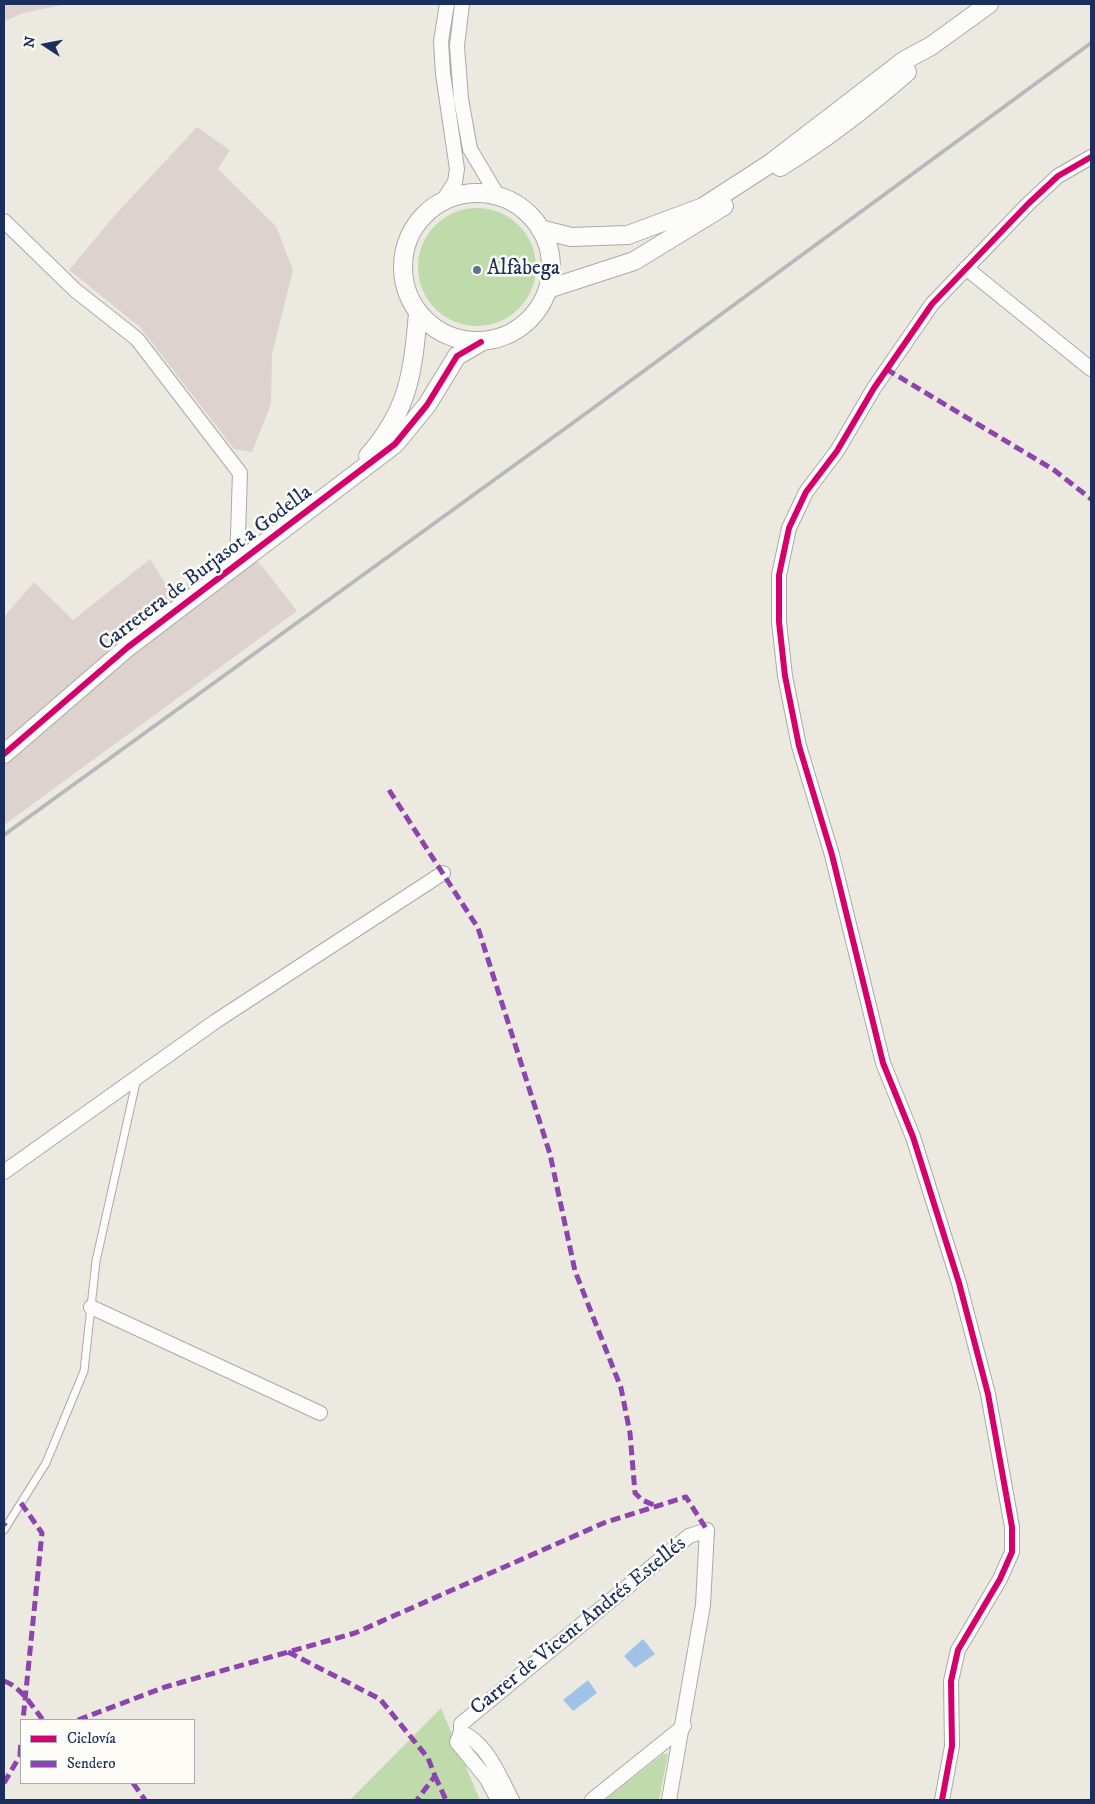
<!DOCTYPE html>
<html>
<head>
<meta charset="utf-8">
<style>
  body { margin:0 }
  #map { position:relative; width:1095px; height:1804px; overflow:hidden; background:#eceae0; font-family:"IM FELL DW Pica",serif }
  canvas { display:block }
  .frame { position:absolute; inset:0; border:5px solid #1b2f5e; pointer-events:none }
  .legend { position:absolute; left:20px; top:1719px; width:175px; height:65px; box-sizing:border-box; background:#fdfcf7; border:1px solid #a3aaba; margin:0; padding:6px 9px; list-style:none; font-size:15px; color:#1b2f5e }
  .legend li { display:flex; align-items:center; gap:10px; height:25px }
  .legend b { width:25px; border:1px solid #a3aaba }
  .north { position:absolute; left:20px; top:20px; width:50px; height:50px; -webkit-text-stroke:4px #fdfcf7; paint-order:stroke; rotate:281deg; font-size:14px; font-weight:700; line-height:20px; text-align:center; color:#1b2f5e }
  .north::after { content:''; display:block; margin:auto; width:18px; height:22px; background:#1b2f5e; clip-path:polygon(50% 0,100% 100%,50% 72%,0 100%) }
</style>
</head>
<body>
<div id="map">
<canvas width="1095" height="1804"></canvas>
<div class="frame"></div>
<ul class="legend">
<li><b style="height:6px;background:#d6006c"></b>Ciclovía</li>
<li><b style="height:6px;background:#8e44ad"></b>Sendero</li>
</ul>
<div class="north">N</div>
</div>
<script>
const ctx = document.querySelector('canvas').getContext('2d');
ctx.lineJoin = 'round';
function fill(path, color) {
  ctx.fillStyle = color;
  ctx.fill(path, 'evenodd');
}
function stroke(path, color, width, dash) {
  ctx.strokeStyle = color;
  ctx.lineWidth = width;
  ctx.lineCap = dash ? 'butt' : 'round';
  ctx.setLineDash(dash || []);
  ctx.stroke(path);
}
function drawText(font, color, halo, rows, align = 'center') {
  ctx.font = font + ' "IM FELL DW Pica",serif';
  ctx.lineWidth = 5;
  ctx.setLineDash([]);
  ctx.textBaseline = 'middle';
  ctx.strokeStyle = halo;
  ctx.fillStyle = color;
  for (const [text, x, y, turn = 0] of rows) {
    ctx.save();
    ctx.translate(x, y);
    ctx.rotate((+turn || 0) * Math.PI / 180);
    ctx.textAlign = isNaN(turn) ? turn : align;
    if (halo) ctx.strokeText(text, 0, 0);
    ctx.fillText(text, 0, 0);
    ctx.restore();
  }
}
fill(new Path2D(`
  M4,4H66L20,14L4,22Z
  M197,127L230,150L218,169L276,226L293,270L272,354L271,404L252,452L234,449L140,327L69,270L115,215Z
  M243,549L262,566L297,611L4,825V617L34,582L73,620L150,559L172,594Z`), '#ddd2cd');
fill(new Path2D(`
  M418 267a59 59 0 1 1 118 0a59 59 0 1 1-118 0Z
  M441,1708L480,1800H350Z
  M663,1754H668L659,1800H605Z`), '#bfdbab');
fill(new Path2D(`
  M643,1639L655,1654L635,1668L624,1656Z
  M588,1680L597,1693L573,1711L563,1700Z`), '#a0c2e8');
const service = new Path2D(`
  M4,1530L46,1463L84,1371L96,1261L137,1078`);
const minor = new Path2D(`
  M462,4L457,46L461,99L470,149L498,196
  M442,202L455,182L457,169L443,74L441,41L447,4
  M4,221L75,290L137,339L240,473L237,565
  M966,268L1091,369
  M4,1172L216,1021L443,873
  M91,1307L320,1413
  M461,1732V1724L689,1536L707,1530L703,1605L669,1800
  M498,1800L487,1779L457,1742L461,1732C488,1744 499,1776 512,1800
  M592,1800L684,1726
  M942,1800L952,1746L951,1681L958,1650L1000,1579L1012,1552V1527L988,1394L959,1283L913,1137L883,1063L832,855L799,746L785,676L779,622V575L789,528L806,492L837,451L874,388L932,304L1028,204L1058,176L1091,157`);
const tertiary = new Path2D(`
  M780,167C826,139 867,107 907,72
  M403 267a74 74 0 1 1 148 0a74 74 0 1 1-148 0Z
  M540,229L571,237L628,235L703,207L771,163L905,60L931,46L989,4
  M548,289L634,261L724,206
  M368,456C409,410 413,371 418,313
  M4,754L128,647L395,444L427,405L457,356L481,342`);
stroke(service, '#a8aaaa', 9);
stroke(minor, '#a8aaaa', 16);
stroke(tertiary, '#a8aaaa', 20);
stroke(service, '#fcfcfa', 7);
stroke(minor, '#fcfcfa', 14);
stroke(tertiary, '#fcfcfa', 18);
stroke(new Path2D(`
  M4,835L581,417L1091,43`), '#b6b9bc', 4);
stroke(new Path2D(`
  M886,369L1054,470L1091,499
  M389,790L478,928L550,1154L575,1271L621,1388L630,1433L635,1493L642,1500L656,1506
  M21,1503L42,1533L23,1720
  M4,1524L6,1526
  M288,1652L380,1699L428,1758L435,1776L417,1800
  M4,1681C21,1687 32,1706 43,1720
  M78,1720L165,1687L355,1633L606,1522L686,1497L707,1530
  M20,1755L21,1740
  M435,1776L446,1800
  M4,1783L21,1754
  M133,1783L145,1800`), '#8e44ad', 5, [10, 5]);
stroke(new Path2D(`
  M4,754L128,647L395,444L427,405L457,356L481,342
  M942,1800L952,1746L951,1681L958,1650L1000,1579L1012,1552V1527L988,1394L959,1283L913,1137L883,1063L832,855L799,746L785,676L779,622V575L789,528L806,492L837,451L874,388L932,304L1028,204L1058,176L1091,157`), '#d6006c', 6);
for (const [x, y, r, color] of [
  [477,270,5,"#64708c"]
]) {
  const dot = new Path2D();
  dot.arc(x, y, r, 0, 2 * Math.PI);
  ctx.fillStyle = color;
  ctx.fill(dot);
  stroke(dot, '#fdfcf7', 2);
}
drawText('21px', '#1b2f5e', '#fdfcf7', [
  ["Alfàbega",487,270]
], 'left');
drawText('21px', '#1b2f5e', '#fdfcf7', [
  ["Carretera de Burjasot a Godella",206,569,-37],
  ["Carrer de Vicent Andrés Estellés",579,1627,-39]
]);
</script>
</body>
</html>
